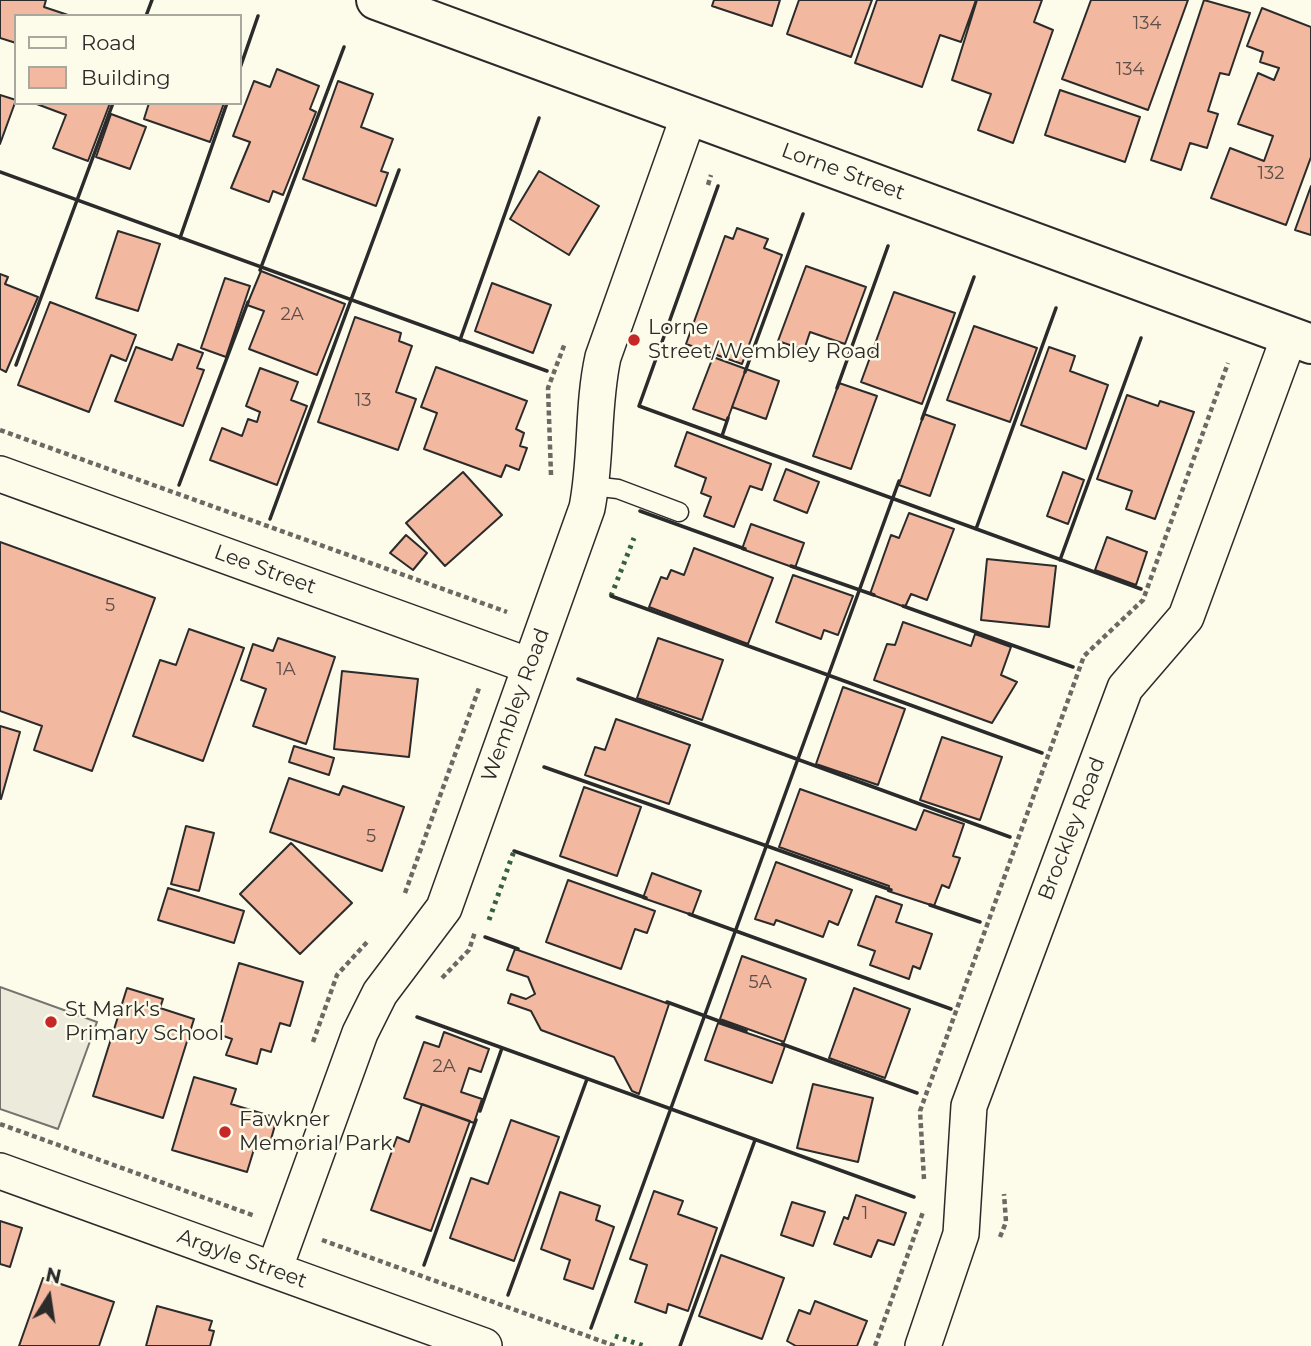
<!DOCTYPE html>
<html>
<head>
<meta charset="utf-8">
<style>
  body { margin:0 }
  #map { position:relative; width:1311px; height:1346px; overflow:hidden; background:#fdfbea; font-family:Montserrat,sans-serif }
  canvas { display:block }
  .legend { position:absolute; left:14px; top:14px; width:228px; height:91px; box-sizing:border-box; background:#fdfbea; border:2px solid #a9a89e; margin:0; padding:9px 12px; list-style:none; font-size:21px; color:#2b2b2b }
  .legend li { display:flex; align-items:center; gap:14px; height:35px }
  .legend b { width:35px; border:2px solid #a9a89e }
  .north { position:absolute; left:14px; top:1262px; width:70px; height:70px; -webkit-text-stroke:5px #fdfbea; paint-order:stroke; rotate:12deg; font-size:19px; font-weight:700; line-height:28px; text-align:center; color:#2b2b2b }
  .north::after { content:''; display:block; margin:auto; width:24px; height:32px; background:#2b2b2b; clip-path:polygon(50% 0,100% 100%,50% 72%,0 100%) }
</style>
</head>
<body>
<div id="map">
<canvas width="1311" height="1346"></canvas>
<ul class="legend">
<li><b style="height:9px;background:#fdfbea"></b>Road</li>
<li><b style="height:19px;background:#f2b8a0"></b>Building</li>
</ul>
<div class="north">N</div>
</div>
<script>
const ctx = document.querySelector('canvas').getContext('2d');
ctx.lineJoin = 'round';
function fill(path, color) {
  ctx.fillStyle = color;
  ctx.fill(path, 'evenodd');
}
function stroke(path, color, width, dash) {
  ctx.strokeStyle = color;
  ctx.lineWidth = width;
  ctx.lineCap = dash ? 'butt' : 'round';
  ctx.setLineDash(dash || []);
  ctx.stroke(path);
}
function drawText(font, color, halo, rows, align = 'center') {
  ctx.font = font + ' Montserrat,sans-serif';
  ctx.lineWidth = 5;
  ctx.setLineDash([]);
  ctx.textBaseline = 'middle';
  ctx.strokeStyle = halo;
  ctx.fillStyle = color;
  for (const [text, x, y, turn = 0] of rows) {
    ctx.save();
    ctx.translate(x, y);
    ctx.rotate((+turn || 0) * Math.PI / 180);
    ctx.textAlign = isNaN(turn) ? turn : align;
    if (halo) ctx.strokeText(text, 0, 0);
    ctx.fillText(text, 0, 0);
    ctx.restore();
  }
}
const parking = new Path2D(`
  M0,987L97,1022L58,1129L0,1109Z`);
fill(parking, '#eceadb');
stroke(parking, '#74746e', 2);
const building = new Path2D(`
  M0,0H46L44,7L71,16H16V43L0,38Z
  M714,0H780L772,26L712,6Z
  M799,0H872L851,57L787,34Z
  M877,0H976L961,42L940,35L922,87L855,63Z
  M977,0H1042L1034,22L1053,30L1013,143L978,130L991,94L952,80Z
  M1091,0H1188L1148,110L1062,79Z
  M1204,0L1250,13L1229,75L1220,73L1208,111L1218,114L1207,148L1190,143L1181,170L1151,160Z
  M1262,8L1311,27V157L1286,225L1211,198L1230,148L1264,161L1273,136L1238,124L1258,73L1274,80L1279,68L1260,62L1263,52L1247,46Z
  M277,69L319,86L310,109L316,112L283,195L273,191L269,202L231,188L250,142L233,136L254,81L270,87Z
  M338,81L373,94L361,127L393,139L381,171L388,173L376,206L303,179Z
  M1060,90L1140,117L1125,162L1045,135Z
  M0,95L16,100L0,144Z
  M34,103H110L88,161L53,148L66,115Z
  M149,103H224L210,142L144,119Z
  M111,114L146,127L130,169L96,157Z
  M539,171L599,206L569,255L510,219Z
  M1311,186V235L1295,230Z
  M737,228L768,239L764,248L782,255L742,364L686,344L725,236L733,239Z
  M118,231L160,244L138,311L96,298Z
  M806,266L866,287L845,344L810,332L804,350L778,341Z
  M261,271L345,304L317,375L249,349L264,311L247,305Z
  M0,274L8,277L5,284L38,297L6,372L0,369Z
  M225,278L250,286L226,357L201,348Z
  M492,283L551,305L533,353L475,331Z
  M894,292L955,313L922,404L861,382Z
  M50,302L136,335L126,361L111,355L89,412L18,385Z
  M355,317L401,333L399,341L412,346L396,392L416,399L398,450L318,422Z
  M974,326L1037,348L1010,422L947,400Z
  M178,344L203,353L197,368L204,370L183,426L115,401L136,347L172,360Z
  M1049,347L1075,356L1070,371L1108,385L1086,449L1021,425Z
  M713,357L746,369L727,421L693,409Z
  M436,367L527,401L516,429L524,433L520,446L527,448L519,470L506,465L501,477L424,449L437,413L421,407Z
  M260,368L298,382L291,400L307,406L277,485L210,460L222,428L242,436L248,419L257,422L260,412L246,406Z
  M746,369L779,381L766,419L732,407Z
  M839,383L877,396L851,469L813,456Z
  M1127,395L1158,406L1160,401L1194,412L1155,519L1126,509L1132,491L1097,479Z
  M924,414L955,425L930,496L899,485Z
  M687,432L771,464L762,490L750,486L734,527L704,516L711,497L701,493L706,478L675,466Z
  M786,469L819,482L807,513L774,500Z
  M463,472L502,515L445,566L406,523Z
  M1063,472L1084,480L1068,524L1047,516Z
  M909,513L954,529L927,600L911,594L905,607L870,594L891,535L899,538Z
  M751,524L804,543L795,568L742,549Z
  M406,535L427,553L413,570L390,553Z
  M1107,537L1147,552L1136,585L1095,570Z
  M0,542L155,598L92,771L34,750L42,726L0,711Z
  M694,548L773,578L748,644L649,607L661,577L667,579L671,570L684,575Z
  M987,559L1056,566L1049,627L981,620Z
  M793,575L853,596L838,635L824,630L821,639L776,622Z
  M903,622L971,646L975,634L1011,647L1001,675L1017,682L992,723L874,680L887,644L895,645Z
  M189,629L244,648L203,761L133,736L160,660L176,665Z
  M278,638L335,657L306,744L253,726L266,689L241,680L253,644L273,651Z
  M658,638L723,660L702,720L637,698Z
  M342,671L418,679L409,757L334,749Z
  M843,687L905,709L878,785L816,764Z
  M616,719L690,745L669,804L585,775L595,747L605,750Z
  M0,726L20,732L1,799L0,798Z
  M942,737L1002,757L980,820L920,800Z
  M294,746L334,758L329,775L289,762Z
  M289,778L339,795L343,786L404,807L382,871L270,832Z
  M584,787L641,807L617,876L560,856Z
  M800,789L916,830L924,810L964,824L953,856L960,858L949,888L942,885L934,906L888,891L889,886L779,847Z
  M186,826L214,833L199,891L171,884Z
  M291,843L352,903L300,954L240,894Z
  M776,862L852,890L838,925L829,921L823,937L776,920L774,925L755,919Z
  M652,873L701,891L692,915L643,898Z
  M568,880L655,911L647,933L635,929L621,969L546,942Z
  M168,888L244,911L234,943L158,920Z
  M876,896L902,905L896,922L932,934L920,969L913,966L909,979L870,965L875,951L858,945Z
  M515,949L669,1004L639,1094L632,1091L614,1057L541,1030L531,1011L508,1003L511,994L526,999L535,994L528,977L507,970Z
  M742,956L806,979L784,1042L720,1019Z
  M239,963L303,982L290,1026L280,1023L271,1052L261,1049L257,1064L226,1055L232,1039L218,1034Z
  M127,988L163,999L160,1008L194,1019L163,1118L93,1096Z
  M854,988L910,1009L885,1078L829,1058Z
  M718,1023L785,1046L772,1083L705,1060Z
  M444,1032L489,1049L481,1072L469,1068L461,1092L482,1099L474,1123L404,1098L424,1042L439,1047Z
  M194,1077L236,1089L231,1104L277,1118L268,1150L255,1146L247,1172L172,1150Z
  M813,1084L873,1098L858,1162L797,1148Z
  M422,1104L470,1121L431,1231L371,1210L397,1137L409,1142Z
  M511,1120L559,1137L514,1261L450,1238L471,1178L488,1184Z
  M654,1191L683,1201L678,1214L717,1228L688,1311L668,1304L666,1313L635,1302L647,1265L630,1259Z
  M560,1192L600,1206L596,1220L614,1227L593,1289L564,1279L570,1260L541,1249Z
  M856,1195L906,1213L894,1245L878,1240L871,1257L834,1244L844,1217L848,1219Z
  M792,1202L825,1212L813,1246L781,1235Z
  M0,1221L22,1228L10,1267L0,1264Z
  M721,1255L784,1278L762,1339L699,1316Z
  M43,1278L114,1302L99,1346H19Z
  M815,1301L867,1321L857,1346H796L787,1341L799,1310L810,1314Z
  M157,1306L212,1321L209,1330L214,1331L210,1346H146Z`);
fill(building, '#f2b8a0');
stroke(building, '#2b2b2b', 2);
const service = new Path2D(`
  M592,486L618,489L679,512`);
const minor = new Path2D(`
  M0,474L530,666
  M0,1171L484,1346
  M274,1270L360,1033L380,993L444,908L587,508C597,457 592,407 603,357L689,115
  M923,1346L961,1234L969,1106L1125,688L1186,617L1289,337`);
const tertiary = new Path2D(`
  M376,0L1311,344`);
stroke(service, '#2b2b2b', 21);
stroke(minor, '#2b2b2b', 38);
stroke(tertiary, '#2b2b2b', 42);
stroke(new Path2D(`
  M708,185L711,175
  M0,430L507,612
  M551,475L548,388L565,343
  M405,893L479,688
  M442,978L469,950L475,932
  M313,1042L337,975L368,941
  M0,1124L255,1216
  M924,1179L920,1111L1084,656L1143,600L1228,363
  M1000,1237L1006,1222L1004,1194
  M322,1240L615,1346
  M875,1346L923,1212`), '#6a6964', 4.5, [5, 3.5]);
stroke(service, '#fdfbea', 18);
stroke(minor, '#fdfbea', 35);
stroke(tertiary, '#fdfbea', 38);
stroke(new Path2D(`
  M611,596L634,538
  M489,920L514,851
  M615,1336L644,1346`), '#34623c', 5, [3.5, 5]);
stroke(new Path2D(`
  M146,16L152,0
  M240,68L258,16
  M0,172L547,371
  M718,186L639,406L1141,589
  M180,238L227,103
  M260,270L344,47
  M460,340L539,118
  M16,365L113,103
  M745,372L803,214
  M837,388L888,246
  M922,419L974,277
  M722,436L728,418
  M179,485L248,302
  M640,511L745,549
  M270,519L399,170
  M976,529L1056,308
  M1060,560L1141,338
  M791,566L874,595
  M611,596L1042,753
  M903,606L1073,667
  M578,679L1010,837
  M544,767L891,890
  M514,851L646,898
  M930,905L980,922
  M689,914L951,1009
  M485,937L518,949
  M667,1002L746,1031
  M417,1017L914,1197
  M782,1044L917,1093
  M480,1111L502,1048
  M424,1265L476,1120
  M508,1295L587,1079
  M591,1328L899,481
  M680,1346L755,1140`), '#2b2b2b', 3.5);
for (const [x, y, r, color] of [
  [634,340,7,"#c62828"],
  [51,1022,7,"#c62828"],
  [225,1132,7,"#c62828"]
]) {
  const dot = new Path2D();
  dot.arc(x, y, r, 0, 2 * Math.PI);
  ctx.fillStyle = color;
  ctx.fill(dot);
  stroke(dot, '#fdfbea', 2.5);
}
drawText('18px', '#5d4e48', null, [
  ["134",1147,24],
  ["134",1130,70],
  ["132",1271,174],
  ["2A",292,315],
  ["13",363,401],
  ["5",110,606],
  ["1A",286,670],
  ["5",371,837],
  ["5A",760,983],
  ["2A",444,1067],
  ["1",865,1214]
]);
drawText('21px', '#2b2b2b', '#fdfbea', [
  ["Lorne Street",843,172,20],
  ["Lee Street",265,570,20],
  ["Wembley Road",516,705,-70],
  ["Brockley Road",1072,829,-69],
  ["Argyle Street",242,1259,20]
]);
drawText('21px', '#2b2b2b', '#fdfbea', [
  ["Lorne",648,328],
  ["Street/Wembley Road",648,352],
  ["St Mark's",65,1010],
  ["Primary School",65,1034],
  ["Fawkner",239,1120],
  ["Memorial Park",239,1144]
], 'left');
</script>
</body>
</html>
